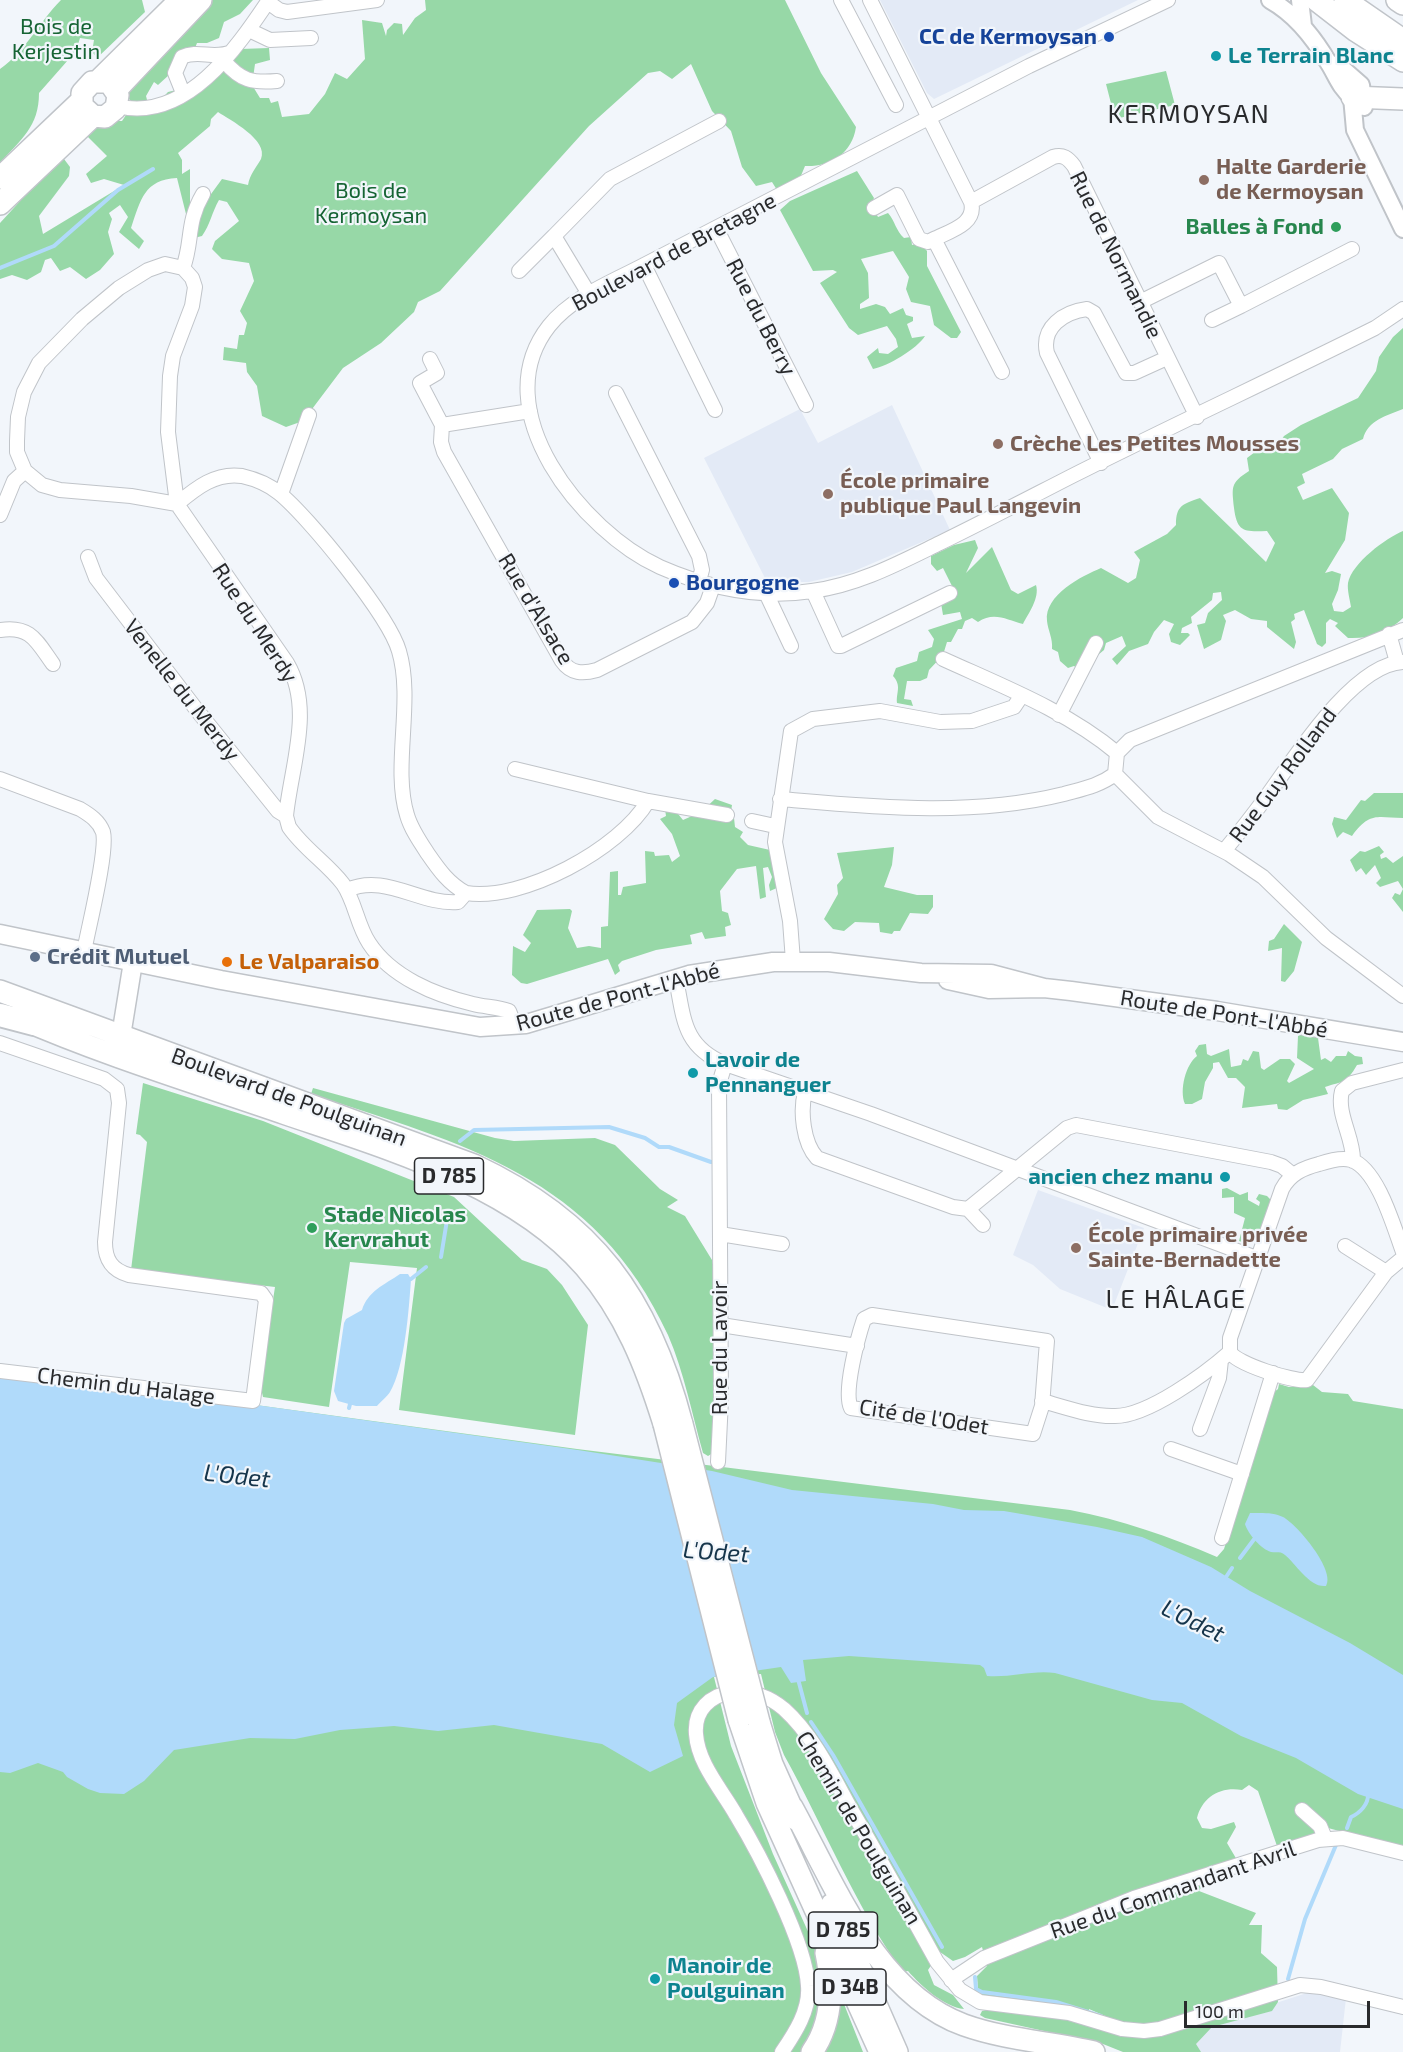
<!DOCTYPE html>
<html>
<head>
<meta charset="utf-8">
<style>
  body { margin:0 }
  #map { position:relative; width:1403px; height:2052px; overflow:hidden; background:#f2f6fb; font-family:"Exo 2",sans-serif }
  canvas { display:block }
  .scale { position:absolute; left:1184px; top:2001px; width:186px; height:27px; box-sizing:border-box; border:3px solid #292a2c; border-top:0; padding-left:8px; font-size:18px; line-height:21px; white-space:nowrap; color:#292a2c; -webkit-text-stroke:4px #f2f6fb; paint-order:stroke }
</style>
</head>
<body>
<div id="map">
<canvas width="1403" height="2052"></canvas>
<div class="scale">100 m</div>
</div>
<script>
const ctx = document.querySelector('canvas').getContext('2d');
ctx.lineJoin = 'round';
function fill(path, color) {
  ctx.fillStyle = color;
  ctx.fill(path, 'evenodd');
}
function stroke(path, color, width, dash) {
  ctx.strokeStyle = color;
  ctx.lineWidth = width;
  ctx.lineCap = dash ? 'butt' : 'round';
  ctx.setLineDash(dash || []);
  ctx.stroke(path);
}
function drawText(font, color, halo, rows, align = 'center') {
  ctx.font = font + ' "Exo 2",sans-serif';
  ctx.lineWidth = 4.5;
  ctx.setLineDash([]);
  ctx.textBaseline = 'middle';
  ctx.strokeStyle = halo;
  ctx.fillStyle = color;
  for (const [text, x, y, turn = 0] of rows) {
    ctx.save();
    ctx.translate(x, y);
    ctx.rotate((+turn || 0) * Math.PI / 180);
    ctx.textAlign = isNaN(turn) ? turn : align;
    if (halo) ctx.strokeText(text, 0, 0);
    ctx.fillText(text, 0, 0);
    ctx.restore();
  }
}
fill(new Path2D(`
  M880,0H1138L934,99L927,93Z
  M892,405L950,530L852,572L809,582H767L704,458L800,409L818,443Z
  M1038,1190L1144,1228L1112,1310L1060,1289L1033,1265L1013,1255Z
  M1313,1991L1346,1998L1340,2052H1162V2040Z`), '#e3eaf6');
fill(new Path2D(`
  M61,0H142L145,12L97,58L92,52L94,40L80,38L76,51L39,93C39,127 21,139 0,163V69C26,51 39,22 61,0Z
  M204,0H253L240,14L224,22L219,38L207,43H197L193,53L158,85L154,82L146,96L150,111L168,92L201,84L241,49L269,48L270,60L255,64L252,85L260,98H269L271,103L278,101L282,117L309,114L325,94L335,73L347,79L365,59L362,20L382,23L386,36L387,30L394,23L402,24L403,35L415,18L426,10L425,0H785L821,73L856,127C852,154 830,167 805,166L800,178L777,190L772,182L756,186L742,167L731,131L712,111L691,64L672,79L660,71L648,73L589,126L440,291L418,302L414,312L381,343L343,368L303,421L286,427L262,416L257,386L247,372L246,363L223,360L224,347L237,349L239,335H244L247,323L240,311L254,281L249,263L222,259L212,249L215,241L239,221L227,202L219,200C212,212 210,225 202,236L194,238L195,216L222,179L248,185C250,174 256,168 261,159C269,140 230,120 218,112L211,119L210,126L178,153L182,160V174L190,169V213L186,214L177,178C144,180 141,199 131,228L144,241L139,249L119,232L128,217L120,205L109,213L112,219L108,232L114,254L100,270L86,279L70,267L60,271L51,258L45,260L41,272L27,280L12,275L0,279V223L55,163L64,159L70,167L69,176L39,216L43,234L124,185L104,179L91,183L86,174L107,156L86,135L99,121H122L134,103L125,96Z
  M1166,71L1175,105L1115,119L1106,84Z
  M857,171L874,198L871,204L878,217L888,213C895,221 896,231 904,238L911,237L912,245L920,243L927,251V266L961,332L957,338H951L934,325L930,306L911,302L906,289L909,277L893,251L861,259L868,273L869,298L860,304V309L876,304L885,307L890,314L903,308L906,315L913,317V321L907,324L912,338L925,336C917,349 888,366 873,369L867,357L878,348L879,353L888,354L898,347L896,339L887,326L858,335L849,328L820,283L837,272L833,270L813,271L780,210L790,201Z
  M1403,328V409C1386,416 1368,420 1363,439L1342,449L1333,459L1302,474L1305,483L1297,487L1303,500L1332,488L1349,513L1345,540L1325,573L1332,571L1341,574L1338,590L1332,604L1334,611L1343,612L1351,607C1350,600 1347,590 1348,583C1352,563 1386,538 1403,531V618C1388,633 1369,639 1348,638L1335,626L1338,623L1330,619L1326,623V643L1322,647L1317,644L1304,610L1294,614L1295,619L1291,622L1296,642L1294,649L1267,627V621L1251,619L1235,610L1223,615L1226,621L1221,640L1204,649L1197,625L1205,623L1208,613L1222,600L1221,592L1213,593L1212,600L1191,617L1192,623L1182,628L1181,633H1188L1190,635L1180,645L1171,642L1169,634L1174,624L1164,620L1154,632L1148,644L1129,651L1117,665L1112,659L1126,646L1122,636L1106,643L1104,650L1080,670L1074,666L1068,668L1060,661L1058,652L1052,649C1053,638 1048,631 1047,621C1044,595 1082,576 1101,568L1128,583L1136,578L1140,560L1134,552L1167,534L1176,525C1176,505 1183,504 1200,498L1266,562L1275,543L1267,531C1244,532 1237,532 1234,508C1232,487 1230,483 1249,471L1247,458L1259,449L1277,446L1284,436L1301,425L1358,398L1376,371L1379,357L1393,337Z
  M975,540L978,548L966,573L992,547L1011,590L1018,594L1036,585C1040,598 1028,614 1023,624C1007,620 994,611 978,622L972,618L965,621L962,629H958L951,642H947L943,655L929,670L927,678L920,681H907L904,699L911,700L913,706L897,703C896,692 902,686 893,676L896,668L917,661L919,652L932,647L934,639L928,630L962,619L960,612L943,615L941,603L952,586L943,568L937,571L931,564V556L954,545Z
  M1374,793H1403V818C1378,818 1370,811 1352,836L1343,832L1337,838L1332,824L1334,817L1346,820L1361,800L1365,801Z
  M715,799L732,805L730,817L734,818L735,827L743,832L740,837L748,845L770,850L779,887L770,891L769,885L772,877L768,867L763,868L766,897L760,899L756,866L737,869L720,891L722,911L728,913L731,925L725,927L726,936L705,939L702,932L690,935L692,944L656,950L622,961L618,965L620,971L615,975L608,959L527,984L521,983L512,975L513,946L525,952L531,943L523,935L537,910L570,909L572,911L568,928L577,948L589,946L601,948V927L608,926L610,872L618,871V895H621L623,887L646,883L645,851L654,852L655,856L669,855L672,862L680,856L672,834L660,819L666,816L665,809H674L683,820L701,812Z
  M1379,846L1384,852L1380,855L1381,859L1386,857L1393,863L1403,856V912L1392,898L1395,893L1400,895L1403,889L1398,881L1380,887L1376,883L1381,878L1375,865L1366,875L1361,868L1356,872L1350,860L1360,851L1365,852Z
  M894,847L892,865L884,887L917,895H933V907L928,914L910,913L900,931H894L892,934L880,932L879,923L855,922L844,931L833,929L824,919L838,894L837,885L843,878L837,853Z
  M1284,924L1302,942L1294,971L1285,982L1281,981L1282,948L1268,951L1269,941L1274,939Z
  M1302,1034L1318,1038L1321,1060L1325,1058L1331,1062L1336,1056H1346L1348,1051L1355,1056L1362,1057L1363,1064L1357,1065C1346,1084 1343,1081 1325,1087L1328,1094L1303,1100L1287,1110L1278,1109L1277,1104L1242,1108L1245,1087L1236,1078H1228L1219,1062L1213,1063V1068L1205,1082L1202,1099L1192,1104H1185C1179,1090 1186,1064 1197,1056L1195,1051L1199,1045L1206,1044L1207,1054L1211,1056L1229,1049L1231,1067L1241,1065L1243,1059L1248,1061L1253,1051L1259,1052L1261,1068L1264,1070L1280,1059H1290L1295,1064L1287,1081L1289,1083L1314,1069L1297,1058L1298,1036Z
  M143,1083L263,1121L454,1197L522,1260L547,1269L562,1285L588,1325L575,1435L399,1410L417,1268L350,1262L329,1407L263,1397L260,1384L275,1287L131,1270L147,1142L140,1135L136,1134Z
  M313,1088L495,1138L514,1141L595,1138L615,1145L660,1189L678,1200L667,1207L685,1216L712,1260L716,1278L713,1453L708,1456L703,1453C692,1414 684,1372 668,1335C595,1176 463,1144 311,1094Z
  M1227,1188L1240,1195L1248,1192V1200L1259,1206L1260,1202L1256,1199L1259,1194L1267,1196L1272,1201L1257,1239L1245,1243L1239,1241L1245,1218L1234,1213V1197L1222,1198V1189Z
  M1279,1384L1289,1387L1313,1385L1322,1392L1348,1394L1353,1401L1403,1409V1699L256,1405L577,1449L1070,1510C1122,1520 1168,1536 1217,1557L1224,1549L1273,1393L1278,1389Z
  M0,1513L887,1587L1403,1773V1848L1328,1828L1317,1837L1277,1846L1258,1791L1249,1785L1242,1790C1221,1786 1202,1797 1197,1818L1202,1828L1211,1829L1234,1822L1236,1827L1227,1843L1237,1860L1214,1866L1199,1891L1256,1913L1249,1925H1262L1261,1953L1277,1967L1278,2002L1272,2011L1212,2027L1196,2044L1201,2052H1123L1103,2044L985,2018L980,2015L982,2011L990,2009L1020,2013L1017,2000L985,1998L978,1990L977,1976L987,1966L982,1947L965,1957L953,1961L940,1952L928,1970L934,1985L953,1995L964,2009C944,2007 921,1986 908,1971L903,1972C855,1906 824,1827 784,1755L775,1732L761,1674L714,1677L731,1746L773,1854L815,1947L825,1989L823,2013L803,2052H0ZM1089,2009L1121,2023H1142L1141,2036H1123L1088,2025Z
  M840,1994L863,2052H820Z`), '#97d8a7');
fill(new Path2D(`
  M400,1274H408L411,1279C409,1308 405,1367 390,1392C387,1397 381,1401 377,1406H356L338,1401L334,1391L344,1323L346,1319L362,1310C368,1291 384,1285 400,1274Z
  M0,1375L256,1405L578,1450L712,1471L792,1490L933,1504L964,1510L1004,1511L1097,1527L1142,1537L1211,1567L1250,1591L1350,1643L1403,1675V1809L1358,1794L1296,1758L1241,1736L1182,1703L1152,1700L1055,1673C1032,1670 1010,1678 987,1676L984,1668L980,1665L849,1656L803,1660L806,1681L791,1683L781,1667L713,1677L677,1703L674,1725L683,1756L650,1772L602,1744L494,1725L438,1731L394,1726L340,1730L295,1739L250,1738L174,1750L144,1781L124,1794L100,1793L88,1789L67,1777L63,1772L38,1763L10,1773L0,1772Z
  M1250,1513C1261,1513 1274,1512 1283,1517C1298,1525 1336,1571 1326,1586C1310,1588 1296,1564 1285,1555C1281,1551 1276,1553 1271,1552C1261,1549 1248,1534 1245,1524Z`), '#b0dafa');
stroke(new Path2D(`
  M0,268L54,246L118,190L153,169
  M460,1141L474,1130L609,1127L645,1138L659,1147H669L711,1162
  M441,1257L447,1220
  M411,1279L426,1267
  M349,1408L350,1404
  M1240,1558L1255,1538
  M1224,1580L1232,1568
  M798,1679L807,1713
  M811,1722L833,1755L942,1947
  M1347,1828L1351,1817C1360,1813 1369,1804 1368,1793
  M975,1977L976,1989L982,1992L1056,2002L1101,2016
  M1288,1979L1305,1919L1336,1845`), '#b0dafa', 4);
const minor = new Path2D(`
  M841,0L896,105
  M870,0L971,202C977,224 950,231 934,239L1002,372
  M1168,0L1029,66L644,265C612,282 572,297 549,326C483,410 583,532 660,567C708,588 760,599 812,591C858,585 899,563 940,543C985,521 1029,498 1074,475C1173,425 1275,378 1375,328L1403,309
  M268,2L279,10L287,12L377,0
  M249,30L270,40L311,38
  M224,61C241,81 252,83 277,81
  M183,93L175,73L182,57C198,49 214,60 231,52
  M117,106C186,123 236,49 269,0
  M971,202L1053,157C1063,154 1068,158 1074,166L1197,417
  M874,208L897,195L919,239L928,242L934,239
  M716,228L806,405
  M644,265L715,410
  M183,268C193,241 186,223 203,194
  M519,271L554,236
  M589,294L554,236L610,179L719,121
  M1140,302L1219,263L1241,306L1352,249
  M1212,320L1241,306
  M430,359L437,373L420,383L442,425L441,442L444,452L562,661C571,674 583,674 597,670L692,622L707,603L713,586
  M616,393L699,556L702,570L699,581
  M442,425L530,411
  M1101,463L1047,353C1041,327 1064,312 1087,309L1094,313L1126,373H1134L1167,358
  M281,494L309,415
  M0,515L14,481L25,471
  M88,557L96,578L196,709L278,811L286,816
  M813,591L838,646H841L950,593
  M766,593L791,646
  M0,630C31,625 37,642 53,664
  M1389,634L1397,662
  M943,659C1002,686 1067,711 1117,753
  M1059,715L1096,643
  M515,769L648,801
  M1115,774L1158,817L1229,854L1263,877L1326,938L1403,996
  M0,779L80,809C90,815 99,821 103,832C108,851 88,929 84,952
  M780,799C874,807 971,817 1064,794C1082,789 1099,786 1115,774L1117,753L1130,740L1403,630
  M752,821L775,826
  M1224,851C1239,833 1253,815 1267,796C1294,759 1353,664 1403,662
  M347,890C386,873 419,905 458,902L466,893C522,902 620,849 648,801L727,815
  M466,893C449,884 439,870 428,854C420,842 411,829 407,815C392,767 414,701 399,651C389,616 308,516 279,493C268,484 255,479 242,476C216,472 196,488 177,504L131,496L60,490L42,485L25,471L17,452V441L18,417L24,392L39,363L82,319L119,288L148,270L165,264L183,268L192,278L195,287L192,306L173,356L170,376L168,432L177,504L287,663C314,709 291,766 286,816L289,827C304,849 327,863 343,884C355,901 357,925 369,943C391,977 435,995 473,1004C485,1007 498,1007 509,1011L515,1026
  M793,961L790,921L775,842L791,731L813,719L880,711L940,722L972,721L1014,707L1022,695
  M676,979C684,1019 683,1046 725,1064L719,1084L721,1400L718,1462
  M0,1043L104,1079L117,1089L119,1103L105,1242C105,1259 111,1270 129,1275L261,1293L266,1300L253,1401L0,1371
  M725,1064L871,1114L1259,1259
  M805,1092C800,1111 803,1143 817,1158L953,1207L968,1209L983,1225
  M1353,1161C1354,1138 1336,1114 1342,1091L1352,1083L1403,1070
  M968,1209L1067,1128L1076,1125L1271,1162L1282,1166L1293,1175
  M720,1234L782,1244
  M1345,1246L1386,1272
  M872,1315L1047,1341L1042,1406L1033,1434L851,1408C843,1392 858,1337 864,1319Z
  M721,1325L857,1346
  M1230,1352C1236,1364 1294,1382 1307,1380L1386,1272L1403,1258
  M1042,1401C1065,1407 1091,1417 1115,1416C1148,1416 1205,1374 1230,1352V1338L1282,1189C1290,1174 1303,1168 1319,1164C1328,1161 1342,1157 1351,1160C1378,1169 1394,1228 1403,1252
  M1200,1429L1219,1378L1221,1360
  M1171,1449L1242,1474
  M1222,1538L1273,1373
  M1302,1810L1320,1826L1325,1838
  M951,1980L984,1958L1134,1898L1318,1840L1343,1838L1403,1853
  M782,2052C795,2033 810,2010 808,1986C806,1943 759,1853 736,1815C722,1790 698,1764 696,1734C694,1710 710,1695 733,1692C751,1690 770,1697 784,1709C814,1736 833,1777 852,1811C881,1861 909,1911 937,1962L960,1990L980,2002L1069,2013L1122,2029L1144,2031L1160,2029L1300,1985L1321,1987L1403,2007`);
const tertiary = new Path2D(`
  M1270,0C1295,14 1314,38 1328,62C1336,74 1340,88 1352,97L1355,130L1403,229
  M1300,0L1303,26
  M1329,63L1345,71L1361,85L1364,107`);
const secondary = new Path2D(`
  M0,934L221,980L480,1027L526,1024L689,975L773,962H829L921,973L991,974L1044,988
  M948,980L989,989L1044,988L1071,991L1217,1011L1403,1042
  M121,1036L133,962`);
const primary = new Path2D(`
  M1316,0L1356,31L1403,61
  M1345,0L1403,40
  M1397,0L1403,4
  M99,80L180,0
  M116,90L201,0
  M1352,97L1403,99
  M0,178L81,101
  M0,204L93,116L105,117L116,108L118,95L109,82H92L82,93V106L93,116
  M0,991L474,1165C594,1221 649,1298 682,1424
  M17,1017C104,1055 196,1083 286,1114C386,1148 514,1185 585,1267C625,1313 646,1366 664,1424
  M739,1720L767,1803L880,2052
  M759,1722L772,1764L797,1820
  M792,1807C834,1883 876,1993 964,2025C1006,2040 1051,2042 1094,2052
  M832,1904L897,2052
  M812,2052C833,2022 833,1987 826,1953`);
const trunk = new Path2D(`
  M0,1015L34,1024`);
stroke(minor, '#c0c4c9', 16);
stroke(tertiary, '#c0c4c9', 20);
stroke(secondary, '#c0c4c9', 21);
stroke(primary, '#c0c4c9', 24);
stroke(trunk, '#c0c4c9', 26);
stroke(minor, '#fff', 14);
stroke(tertiary, '#fff', 16);
stroke(secondary, '#fff', 18);
stroke(primary, '#fff', 21);
stroke(trunk, '#fff', 22);
const primaryBridge = new Path2D(`
  M664,1424L739,1720
  M682,1424L759,1722`);
stroke(primaryBridge, '#c0c4c9', 24, []);
stroke(primaryBridge, '#fff', 21);
for (const [x, y, r, color] of [
  [1109,37,6,"#1a4fb4"],
  [1216,56,6,"#0f9aa8"],
  [1204,180,6,"#8d6e63"],
  [1336,227,6,"#2e9e5b"],
  [998,444,6,"#8d6e63"],
  [828,494,6,"#8d6e63"],
  [674,583,6,"#1a4fb4"],
  [35,957,6,"#5c6f8a"],
  [227,962,6,"#e8710a"],
  [693,1073,6,"#0f9aa8"],
  [1225,1177,6,"#0f9aa8"],
  [312,1228,6,"#2e9e5b"],
  [1076,1248,6,"#8d6e63"],
  [655,1979,6,"#0f9aa8"]
]) {
  const dot = new Path2D();
  dot.arc(x, y, r, 0, 2 * Math.PI);
  ctx.fillStyle = color;
  ctx.fill(dot);
  stroke(dot, '#f2f6fb', 2);
}
for (const [x, y, w] of [
  [449,1176,69],
  [843,1930,69],
  [850,1987,72]
]) {
  const box = new Path2D();
  box.roundRect(x - w / 2, y - 18, w, 36, 4.5);
  ctx.fillStyle = '#f2f6fb';
  ctx.fill(box);
  stroke(box, '#292a2c', 1.5);
}
drawText('bold 21px', '#292a2c', null, [
  ["D 785",449,1176],
  ["D 785",843,1930],
  ["D 34B",850,1987]
]);
drawText('22px', '#166434', '#f2f6fb', [
  ["Bois de",56,27],
  ["Kerjestin",56,52],
  ["Bois de",371,191],
  ["Kermoysan",371,216]
]);
drawText('bold 22px', '#164399', '#f2f6fb', [
  ["CC de Kermoysan",1097,37],
  ["Bourgogne",686,583,"left"]
], 'right');
drawText('bold 22px', '#0d838f', '#f2f6fb', [
  ["Le Terrain Blanc",1228,56],
  ["Lavoir de",705,1060],
  ["Pennanguer",705,1085],
  ["ancien chez manu",1213,1177,"right"],
  ["Manoir de",667,1966],
  ["Poulguinan",667,1991]
], 'left');
drawText('bold 22px', '#785e54', '#f2f6fb', [
  ["Halte Garderie",1216,167],
  ["de Kermoysan",1216,192],
  ["Crèche Les Petites Mousses",1010,444],
  ["École primaire",840,481],
  ["publique Paul Langevin",840,506],
  ["École primaire privée",1088,1235],
  ["Sainte-Bernadette",1088,1260]
], 'left');
drawText('bold 22px', '#27864d', '#f2f6fb', [
  ["Balles à Fond",1324,227],
  ["Stade Nicolas",324,1215,"left"],
  ["Kervrahut",324,1240,"left"]
], 'right');
drawText('22px', '#292a2c', '#f2f6fb', [
  ["Boulevard de Bretagne",674,252,-28],
  ["Rue de Normandie",1116,255,64],
  ["Rue du Berry",761,317,63],
  ["Rue d'Alsace",536,609,59],
  ["Rue du Merdy",255,623,57],
  ["Venelle du Merdy",182,690,52],
  ["Rue Guy Rolland",1283,775,-53],
  ["Route de Pont-l'Abbé",618,997,-15],
  ["Route de Pont-l'Abbé",1224,1014,9],
  ["Boulevard de Poulguinan",289,1097,20],
  ["Rue du Lavoir",720,1348,-90],
  ["Chemin du Halage",126,1386,7],
  ["Cité de l'Odet",924,1417,9],
  ["Chemin de Poulguinan",859,1828,59],
  ["Rue du Commandant Avril",1173,1890,-19]
]);
drawText('bold 22px', '#4e5e75', '#f2f6fb', [
  ["Crédit Mutuel",47,957]
], 'left');
drawText('bold 22px', '#c56008', '#f2f6fb', [
  ["Le Valparaiso",239,962]
], 'left');
drawText('italic 24px', '#16354b', '#f2f6fb', [
  ["L'Odet",237,1476,6],
  ["L'Odet",716,1552,4],
  ["L'Odet",1193,1621,26]
]);
ctx.letterSpacing = '1.5px';
drawText('26px', '#292a2c', '#f2f6fb', [
  ["KERMOYSAN",1189,114],
  ["LE HÂLAGE",1176,1299]
]);
ctx.letterSpacing = '0px';
</script>
</body>
</html>
